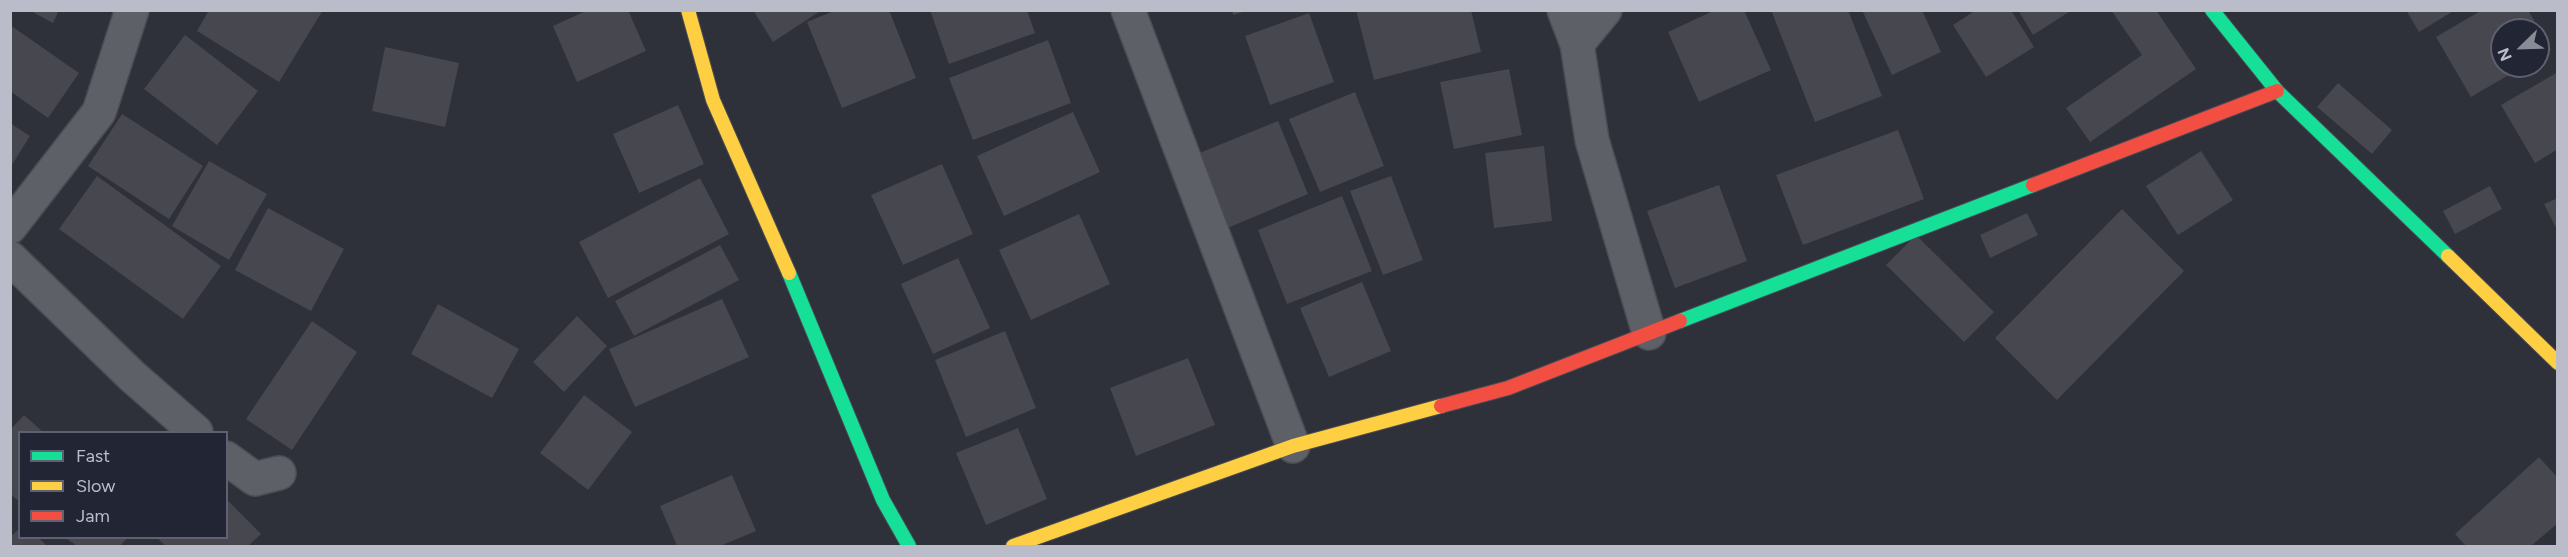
<!DOCTYPE html>
<html>
<head>
<meta charset="utf-8">
<style>
  body { margin:0 }
  #map { position:relative; width:2568px; height:557px; overflow:hidden; background:#2e303a; font-family:Figtree,sans-serif }
  canvas { display:block }
  .frame { position:absolute; inset:0; border:12px solid #babcc9; pointer-events:none }
  .legend { position:absolute; left:18px; top:431px; width:210px; height:108px; box-sizing:border-box; background:#222534; border:2px solid #5f6170; margin:0; padding:8px 10px; list-style:none; font-size:18px; color:#babcc9 }
  .legend li { display:flex; align-items:center; gap:12px; height:30px }
  .legend b { width:30px; border:2px solid #5f6170 }
  .north { position:absolute; left:2490px; top:18px; width:60px; height:60px; box-sizing:border-box; background:#222534; border:2px solid #5f6170; border-radius:50%; rotate:247deg; font-size:16px; font-weight:700; line-height:24px; text-align:center; color:#babcc9 }
  .north::after { content:''; display:block; margin:auto; width:21px; height:27px; background:#898b97; clip-path:polygon(50% 0,100% 100%,50% 72%,0 100%) }
</style>
</head>
<body>
<div id="map">
<canvas width="2568" height="557"></canvas>
<div class="frame"></div>
<ul class="legend">
<li><b style="height:8px;background:#16e098"></b>Fast</li>
<li><b style="height:8px;background:#ffcf43"></b>Slow</li>
<li><b style="height:8px;background:#f24e42"></b>Jam</li>
</ul>
<div class="north">N</div>
</div>
<script>
const ctx = document.querySelector('canvas').getContext('2d');
ctx.lineJoin = 'round';
function fill(path, color) {
  ctx.fillStyle = color;
  ctx.fill(path, 'evenodd');
}
function stroke(path, color, width, dash) {
  ctx.strokeStyle = color;
  ctx.lineWidth = width;
  ctx.lineCap = dash ? 'butt' : 'round';
  ctx.setLineDash(dash || []);
  ctx.stroke(path);
}
fill(new Path2D(`
  M29,10H59L53,23Z
  M209,10H323L279,82L197,31Z
  M588,10H628L646,51L577,82L553,26Z
  M753,10H822L773,42Z
  M836,10H889L916,78L842,108L807,22Z
  M930,10H1027L1035,33L949,64Z
  M1232,10H1246V11L1233,15Z
  M1356,10H1471L1481,52L1374,80Z
  M1715,10H1744L1771,70L1699,102L1668,32Z
  M1771,10H1848L1882,96L1815,122Z
  M1862,10H1922L1941,52L1892,75Z
  M1976,10H2011L2034,47L1986,77L1953,25Z
  M2018,10H2072L2033,35Z
  M2111,10H2156L2196,69L2090,142L2066,108L2142,55Z
  M2406,10H2455L2419,32Z
  M2482,10H2528L2551,50L2538,58V30H2502V66H2524L2471,97L2436,37Z
  M1309,13L1334,82L1270,105L1245,36Z
  M10,25L79,73L48,118L10,91Z
  M185,35L258,91L217,145L144,89Z
  M1048,40L1071,103L973,140L949,78Z
  M385,47L459,63L445,127L372,111Z
  M1509,69L1522,135L1454,149L1440,82Z
  M2558,72V149L2535,163L2501,105Z
  M2338,83L2392,130L2372,154L2317,107Z
  M1355,92L1384,166L1320,192L1289,119Z
  M678,105L704,164L639,193L613,134Z
  M1073,112L1100,172L1004,216L977,156Z
  M122,114L203,166L169,219L88,166Z
  M1278,121L1308,194L1223,230L1192,156Z
  M10,123L30,136L10,168Z
  M1898,130L1924,199L1803,245L1776,175Z
  M1544,146L1552,221L1494,228L1485,153Z
  M2201,151L2233,200L2178,235L2146,186Z
  M209,161L267,194L229,260L172,226Z
  M942,164L973,234L903,265L871,195Z
  M97,176L221,266L183,319L59,229Z
  M1391,176L1423,260L1383,275L1350,191Z
  M700,178L729,234L608,298L579,242Z
  M1719,185L1747,261L1675,288L1647,211Z
  M2490,186L2502,209L2455,234L2443,211Z
  M1342,196L1372,271L1287,304L1258,230Z
  M2558,198V232L2544,204Z
  M268,208L344,249L311,311L235,270Z
  M2122,209L2184,271L2057,400L1995,338Z
  M2027,213L2038,235L1990,258L1980,235Z
  M1079,214L1110,284L1031,320L999,250Z
  M1916,235L1994,312L1964,342L1886,265Z
  M720,245L739,280L634,336L615,301Z
  M958,258L990,328L933,354L901,284Z
  M1362,282L1391,351L1329,377L1300,308Z
  M722,299L749,357L635,407L609,349Z
  M438,304L519,349L492,398L411,354Z
  M577,316L607,346L564,392L533,362Z
  M312,321L357,352L292,450L246,419Z
  M1005,331L1036,408L966,437L935,360Z
  M1188,358L1215,425L1136,456L1110,388Z
  M584,395L632,432L588,490L540,453Z
  M24,415L43,432H20V502L10,494V430Z
  M1018,428L1047,499L986,525L956,453Z
  M2539,457L2558,478V523L2531,546H2466L2455,534Z
  M732,475L756,531L720,546H677L660,506Z
  M226,499L261,534L248,546H166L157,538H226Z
  M20,528V538H39L47,546H10V537Z
  M66,538H127L120,546H77Z`), '#46474f');
const street = new Path2D(`
  M1128,10L1293,446
  M1564,10L1577,44L1592,140L1649,333
  M1577,44L1605,10
  M10,227L99,112L132,10
  M10,258L132,376L196,432
  M226,458L255,479L279,473`);
const fast = new Path2D(`
  M2212,10L2277,91L2448,256
  M789,273L883,500L909,546
  M1680,321L2033,185`);
const slow = new Path2D(`
  M688,10L713,100L789,273
  M2448,256L2558,363
  M1013,546L1293,446L1441,406`);
const jam = new Path2D(`
  M2033,185L2277,91
  M1441,406L1508,388L1680,321`);
stroke(street, '#4a4c53', 36);
stroke(fast, '#4a4c53', 16);
stroke(slow, '#4a4c53', 16);
stroke(jam, '#4a4c53', 16);
stroke(street, '#5e6068', 33);
stroke(fast, '#16e098', 14);
stroke(slow, '#ffcf43', 14);
stroke(jam, '#f24e42', 14);
</script>
</body>
</html>
